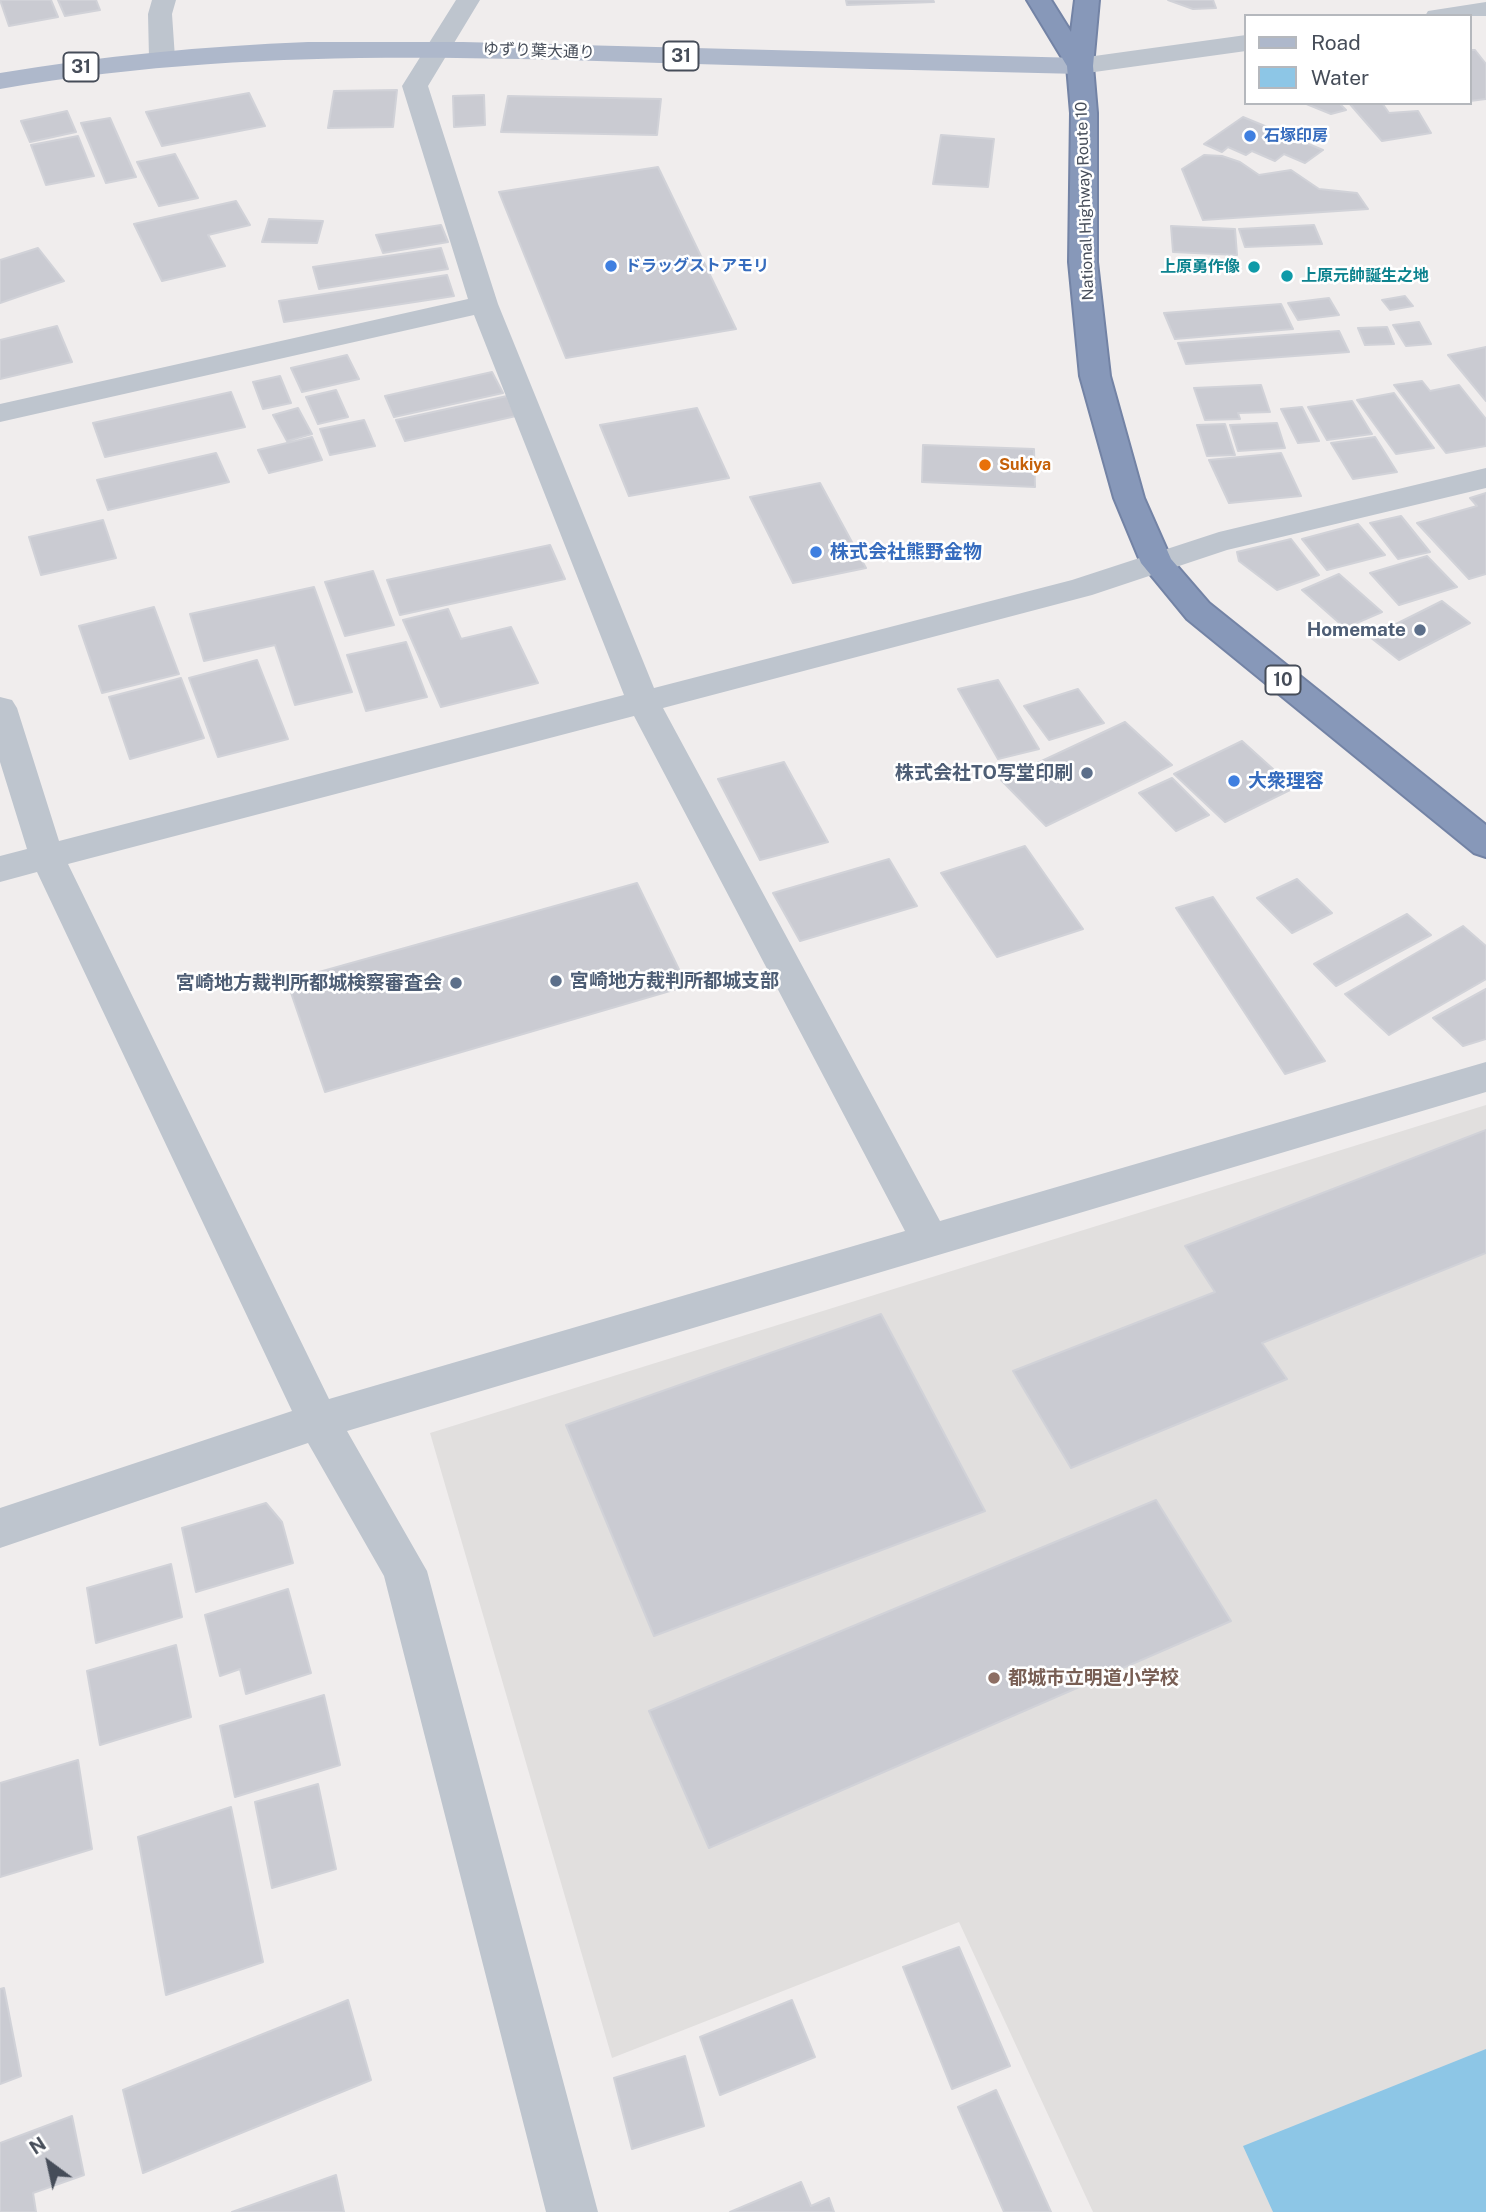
<!DOCTYPE html>
<html>
<head>
<meta charset="utf-8">
<style>
  body { margin:0 }
  #map { position:relative; width:1486px; height:2212px; overflow:hidden; background:#f0eded; font-family:"Public Sans",sans-serif }
  canvas { display:block }
  .legend { position:absolute; left:1244px; top:14px; width:228px; height:91px; box-sizing:border-box; background:#fff; border:2px solid #b5b8bd; margin:0; padding:9px 12px; list-style:none; font-size:21px; color:#464d59 }
  .legend li { display:flex; align-items:center; gap:14px; height:35px }
  .legend b { width:35px; border:2px solid #b5b8bd }
  .north { position:absolute; left:14px; top:2128px; width:70px; height:70px; -webkit-text-stroke:5px #fff; paint-order:stroke; rotate:327deg; font-size:19px; font-weight:700; line-height:28px; text-align:center; color:#464d59 }
  .north::after { content:''; display:block; margin:auto; width:24px; height:32px; background:#464d59; clip-path:polygon(50% 0,100% 100%,50% 72%,0 100%) }
</style>
</head>
<body>
<div id="map">
<canvas width="1486" height="2212"></canvas>
<ul class="legend">
<li><b style="height:9px;background:#aeb8cb"></b>Road</li>
<li><b style="height:19px;background:#8dc6e6"></b>Water</li>
</ul>
<div class="north">N</div>
</div>
<script>
const ctx = document.querySelector('canvas').getContext('2d');
ctx.lineJoin = 'round';
function fill(path, color) {
  ctx.fillStyle = color;
  ctx.fill(path, 'evenodd');
}
function stroke(path, color, width, dash) {
  ctx.strokeStyle = color;
  ctx.lineWidth = width;
  ctx.lineCap = dash ? 'butt' : 'round';
  ctx.setLineDash(dash || []);
  ctx.stroke(path);
}
function drawText(font, color, halo, rows, align = 'center') {
  ctx.font = font + ' "Public Sans","Noto Sans JP",sans-serif';
  ctx.lineWidth = 5;
  ctx.setLineDash([]);
  ctx.textBaseline = 'middle';
  ctx.strokeStyle = halo;
  ctx.fillStyle = color;
  for (const [text, x, y, turn = 0] of rows) {
    ctx.save();
    ctx.translate(x, y);
    ctx.rotate((+turn || 0) * Math.PI / 180);
    ctx.textAlign = isNaN(turn) ? turn : align;
    if (halo) ctx.strokeText(text, 0, 0);
    ctx.fillText(text, 0, 0);
    ctx.restore();
  }
}
fill(new Path2D(`
  M1486,1105V2212H1093L959,1922L612,2058L430,1433Z`), '#e1dfde');
fill(new Path2D(`
  M1486,2049V2212H1273L1243,2146Z`), '#8dc6e6');
const building = new Path2D(`
  M0,0H51L58,17L9,26Z
  M58,0H96L100,10L65,16Z
  M846,0H933L934,2L847,5Z
  M1168,0H1213L1216,8L1193,9Z
  M1470,50H1475L1486,64V99L1470,101Z
  M397,90L393,127L328,128L334,91Z
  M249,93L265,126L162,146L146,112Z
  M484,95L485,125L454,127L453,96Z
  M508,96L661,99L657,135L501,132Z
  M1304,103H1339L1346,110L1331,114Z
  M1349,103H1382L1389,113L1418,111L1431,133L1382,141Z
  M67,111L76,132L30,142L21,121Z
  M1243,117L1323,150L1305,163L1284,154L1275,161L1252,151L1246,155L1228,147L1222,152L1204,144Z
  M110,118L136,177L106,183L81,123Z
  M941,135L994,139L988,187L933,184Z
  M78,136L94,176L46,185L31,145Z
  M175,154L198,198L159,206L137,162Z
  M1204,155L1222,156L1240,162L1259,175L1291,170L1319,189L1357,193L1368,209L1203,220L1182,169Z
  M658,167L736,329L566,358L499,192Z
  M236,201L250,225L208,235L225,266L162,281L134,224Z
  M269,219L323,221L317,243L262,242Z
  M441,225L448,242L383,253L376,235Z
  M1314,225L1322,244L1245,247L1239,229Z
  M1171,226L1235,229L1237,255L1173,252Z
  M38,248L64,281L0,303V260Z
  M441,248L448,269L319,289L313,267Z
  M447,275L454,296L284,322L279,301Z
  M1405,296L1413,306L1390,310L1382,300Z
  M1329,298L1339,315L1298,320L1288,303Z
  M1281,304L1293,329L1175,339L1164,313Z
  M1419,322L1431,344L1406,346L1393,325Z
  M57,326L72,362L0,379V340Z
  M1387,327L1394,344L1365,345L1358,328Z
  M1339,331L1349,352L1186,364L1178,343Z
  M1486,347V401L1448,355Z
  M347,355L359,379L302,392L291,368Z
  M492,372L503,393L394,417L385,396Z
  M280,376L291,403L263,409L253,382Z
  M1422,381L1430,391L1459,385L1486,419V446L1446,453L1394,385Z
  M1261,385L1270,412L1238,413L1240,419L1205,420L1194,388Z
  M336,390L348,417L318,424L306,397Z
  M231,392L245,427L105,457L93,423Z
  M1394,393L1434,448L1396,454L1357,400Z
  M507,396L516,416L405,441L396,420Z
  M1352,401L1372,434L1327,440L1308,407Z
  M1302,407L1319,441L1298,443L1281,409Z
  M298,408L312,434L287,441L273,415Z
  M697,408L729,478L629,496L600,425Z
  M364,420L375,446L330,455L320,429Z
  M1277,423L1285,448L1238,451L1230,425Z
  M1225,424L1235,455L1207,456L1197,425Z
  M312,437L322,460L269,473L258,450Z
  M1375,437L1397,472L1353,479L1331,443Z
  M923,445L1034,449L1035,487L922,482Z
  M216,453L229,482L108,510L97,480Z
  M1281,453L1301,496L1229,503L1209,460Z
  M820,483L866,568L793,583L750,497Z
  M1486,493V574L1469,579L1417,523L1477,506L1470,498Z
  M1401,516L1430,552L1398,559L1370,523Z
  M103,520L116,558L41,575L29,537Z
  M1358,524L1385,555L1327,570L1302,539Z
  M1291,539L1319,575L1277,590L1239,561L1237,552Z
  M550,545L565,579L400,615L387,580Z
  M1427,556L1457,587L1399,605L1370,573Z
  M373,571L394,625L345,636L325,582Z
  M1339,574L1382,612L1345,628L1302,590Z
  M314,587L352,692L295,705L275,645L204,661L190,614Z
  M1442,601L1470,623L1399,660L1370,637Z
  M154,607L179,674L102,693L79,626Z
  M448,609L461,639L511,627L538,683L441,707L403,620Z
  M406,642L427,697L366,711L347,655Z
  M257,660L288,739L218,757L189,678Z
  M181,678L204,738L130,759L109,697Z
  M998,680L1039,749L998,759L958,689Z
  M1078,689L1104,723L1049,740L1024,706Z
  M1125,722L1172,765L1046,826L1001,780Z
  M1242,741L1294,788L1225,822L1174,774Z
  M784,762L828,842L760,860L718,779Z
  M1172,778L1209,815L1176,831L1139,793Z
  M1025,846L1083,929L997,957L941,873Z
  M889,859L917,906L800,941L773,893Z
  M1297,879L1332,913L1292,933L1257,898Z
  M637,883L687,986L325,1092L287,981Z
  M1213,897L1325,1061L1285,1074L1176,908Z
  M1407,914L1431,935L1336,986L1314,964Z
  M1463,926L1486,946V979L1389,1035L1345,994Z
  M1486,989V1039L1463,1046L1433,1018Z
  M1486,1130V1253L1262,1343L1287,1379L1071,1468L1013,1371L1215,1292L1185,1246Z
  M881,1314L985,1511L654,1636L566,1425Z
  M1156,1500L1231,1621L709,1848L649,1711Z
  M266,1503L282,1522L293,1563L196,1592L182,1528Z
  M171,1564L182,1617L96,1643L87,1588Z
  M288,1589L311,1673L246,1694L240,1669L220,1676L205,1615Z
  M176,1645L191,1717L100,1745L87,1671Z
  M324,1695L340,1765L235,1797L220,1726Z
  M78,1760L92,1849L0,1877V1783Z
  M318,1784L336,1869L272,1888L255,1802Z
  M231,1807L263,1962L166,1995L138,1837Z
  M959,1947L1010,2066L952,2089L903,1967Z
  M4,1988L21,2076L0,2084V1989Z
  M348,2000L371,2080L143,2173L123,2090Z
  M792,2000L815,2057L720,2095L700,2037Z
  M685,2056L704,2126L632,2149L614,2078Z
  M996,2090L1051,2212H1004L958,2107Z
  M72,2116L84,2175L33,2193L36,2212H0V2143Z
  M336,2175L344,2212H232Z
  M801,2182L811,2206L829,2198L834,2212H730Z`);
fill(building, '#cacbd2');
stroke(building, '#d1d2d8', 2);
const highway = new Path2D(`
  M1027,0H1051L1071,32L1075,0H1099L1093,66L1097,113V262L1110,376L1144,498L1171,559L1209,603L1486,825V857L1474,853L1187,619L1141,563L1114,498L1080,376L1069,262L1071,113L1067,66Z`);
stroke(highway, '#7383a5', 4);
fill(new Path2D(`
  M152,0H176L172,14L175,58L171,63H153L149,58L148,14Z
  M456,0H480L428,86L498,304L654,688L1072,580L1219,532L1486,468V488L1227,550L1092,595L663,708L940,1221L1486,1062V1092L347,1431L427,1571L598,2212H546L384,1576L308,1443L0,1548V1508L292,1411L37,872L0,882V856L27,849L0,762V697L12,700L17,708L59,841L624,695L474,315L0,422V404L468,299L402,86ZM634,716L905,1231L329,1399L68,864Z
  M1486,2V16H1425L1428,11Z
  M1246,35V51L1080,74L1071,71L1067,66L1071,61L1080,58Z`), '#bec5ce');
fill(new Path2D(`
  M308,42H463L1080,58L1089,61L1093,66L1089,71L1080,74C940,71 801,67 661,63C434,56 226,50 0,89V73C102,56 204,46 308,42Z`), '#aeb8cb');
fill(highway, '#8798b9');
for (const [x, y, r, color] of [
  [1250,136,7,"#3f7fe0"],
  [611,266,7,"#3f7fe0"],
  [1254,267,7,"#0f9aa8"],
  [1287,276,7,"#0f9aa8"],
  [985,465,7,"#e8710a"],
  [816,552,7,"#3f7fe0"],
  [1420,630,7,"#5c6f8a"],
  [1087,773,7,"#5c6f8a"],
  [1234,781,7,"#3f7fe0"],
  [556,981,7,"#5c6f8a"],
  [456,983,7,"#5c6f8a"],
  [994,1678,7,"#8d6e63"]
]) {
  const dot = new Path2D();
  dot.arc(x, y, r, 0, 2 * Math.PI);
  ctx.fillStyle = color;
  ctx.fill(dot);
  stroke(dot, '#fff', 2.5);
}
drawText('16px', '#464d59', '#fff', [
  ["ゆずり葉大通り",539,51,2],
  ["National Highway Route 10",1085,201,-92]
]);
drawText('bold 16px', '#366cbe', '#fff', [
  ["石塚印房",1264,136],
  ["ドラッグストアモリ",625,266]
], 'left');
drawText('bold 16px', '#0d838f', '#fff', [
  ["上原勇作像",1240,267],
  ["上原元帥誕生之地",1301,276,"left"]
], 'right');
drawText('bold 16px', '#c56008', '#fff', [
  ["Sukiya",999,465]
], 'left');
for (const [x, y, w] of [
  [681,56,35],
  [81,67,35],
  [1283,680,35]
]) {
  const box = new Path2D();
  box.roundRect(x - w / 2, y - 14.5, w, 29, 5);
  ctx.fillStyle = '#fff';
  ctx.fill(box);
  stroke(box, '#464d59', 2);
}
drawText('bold 18px', '#464d59', null, [
  ["31",681,56],
  ["31",81,67],
  ["10",1283,680]
]);
drawText('bold 19px', '#366cbe', '#fff', [
  ["株式会社熊野金物",830,552],
  ["大衆理容",1248,781]
], 'left');
drawText('bold 19px', '#4e5e75', '#fff', [
  ["Homemate",1406,630],
  ["株式会社TO写堂印刷",1073,773],
  ["宮崎地方裁判所都城支部",570,981,"left"],
  ["宮崎地方裁判所都城検察審査会",442,983]
], 'right');
drawText('bold 19px', '#785e54', '#fff', [
  ["都城市立明道小学校",1008,1678]
], 'left');
</script>
</body>
</html>
